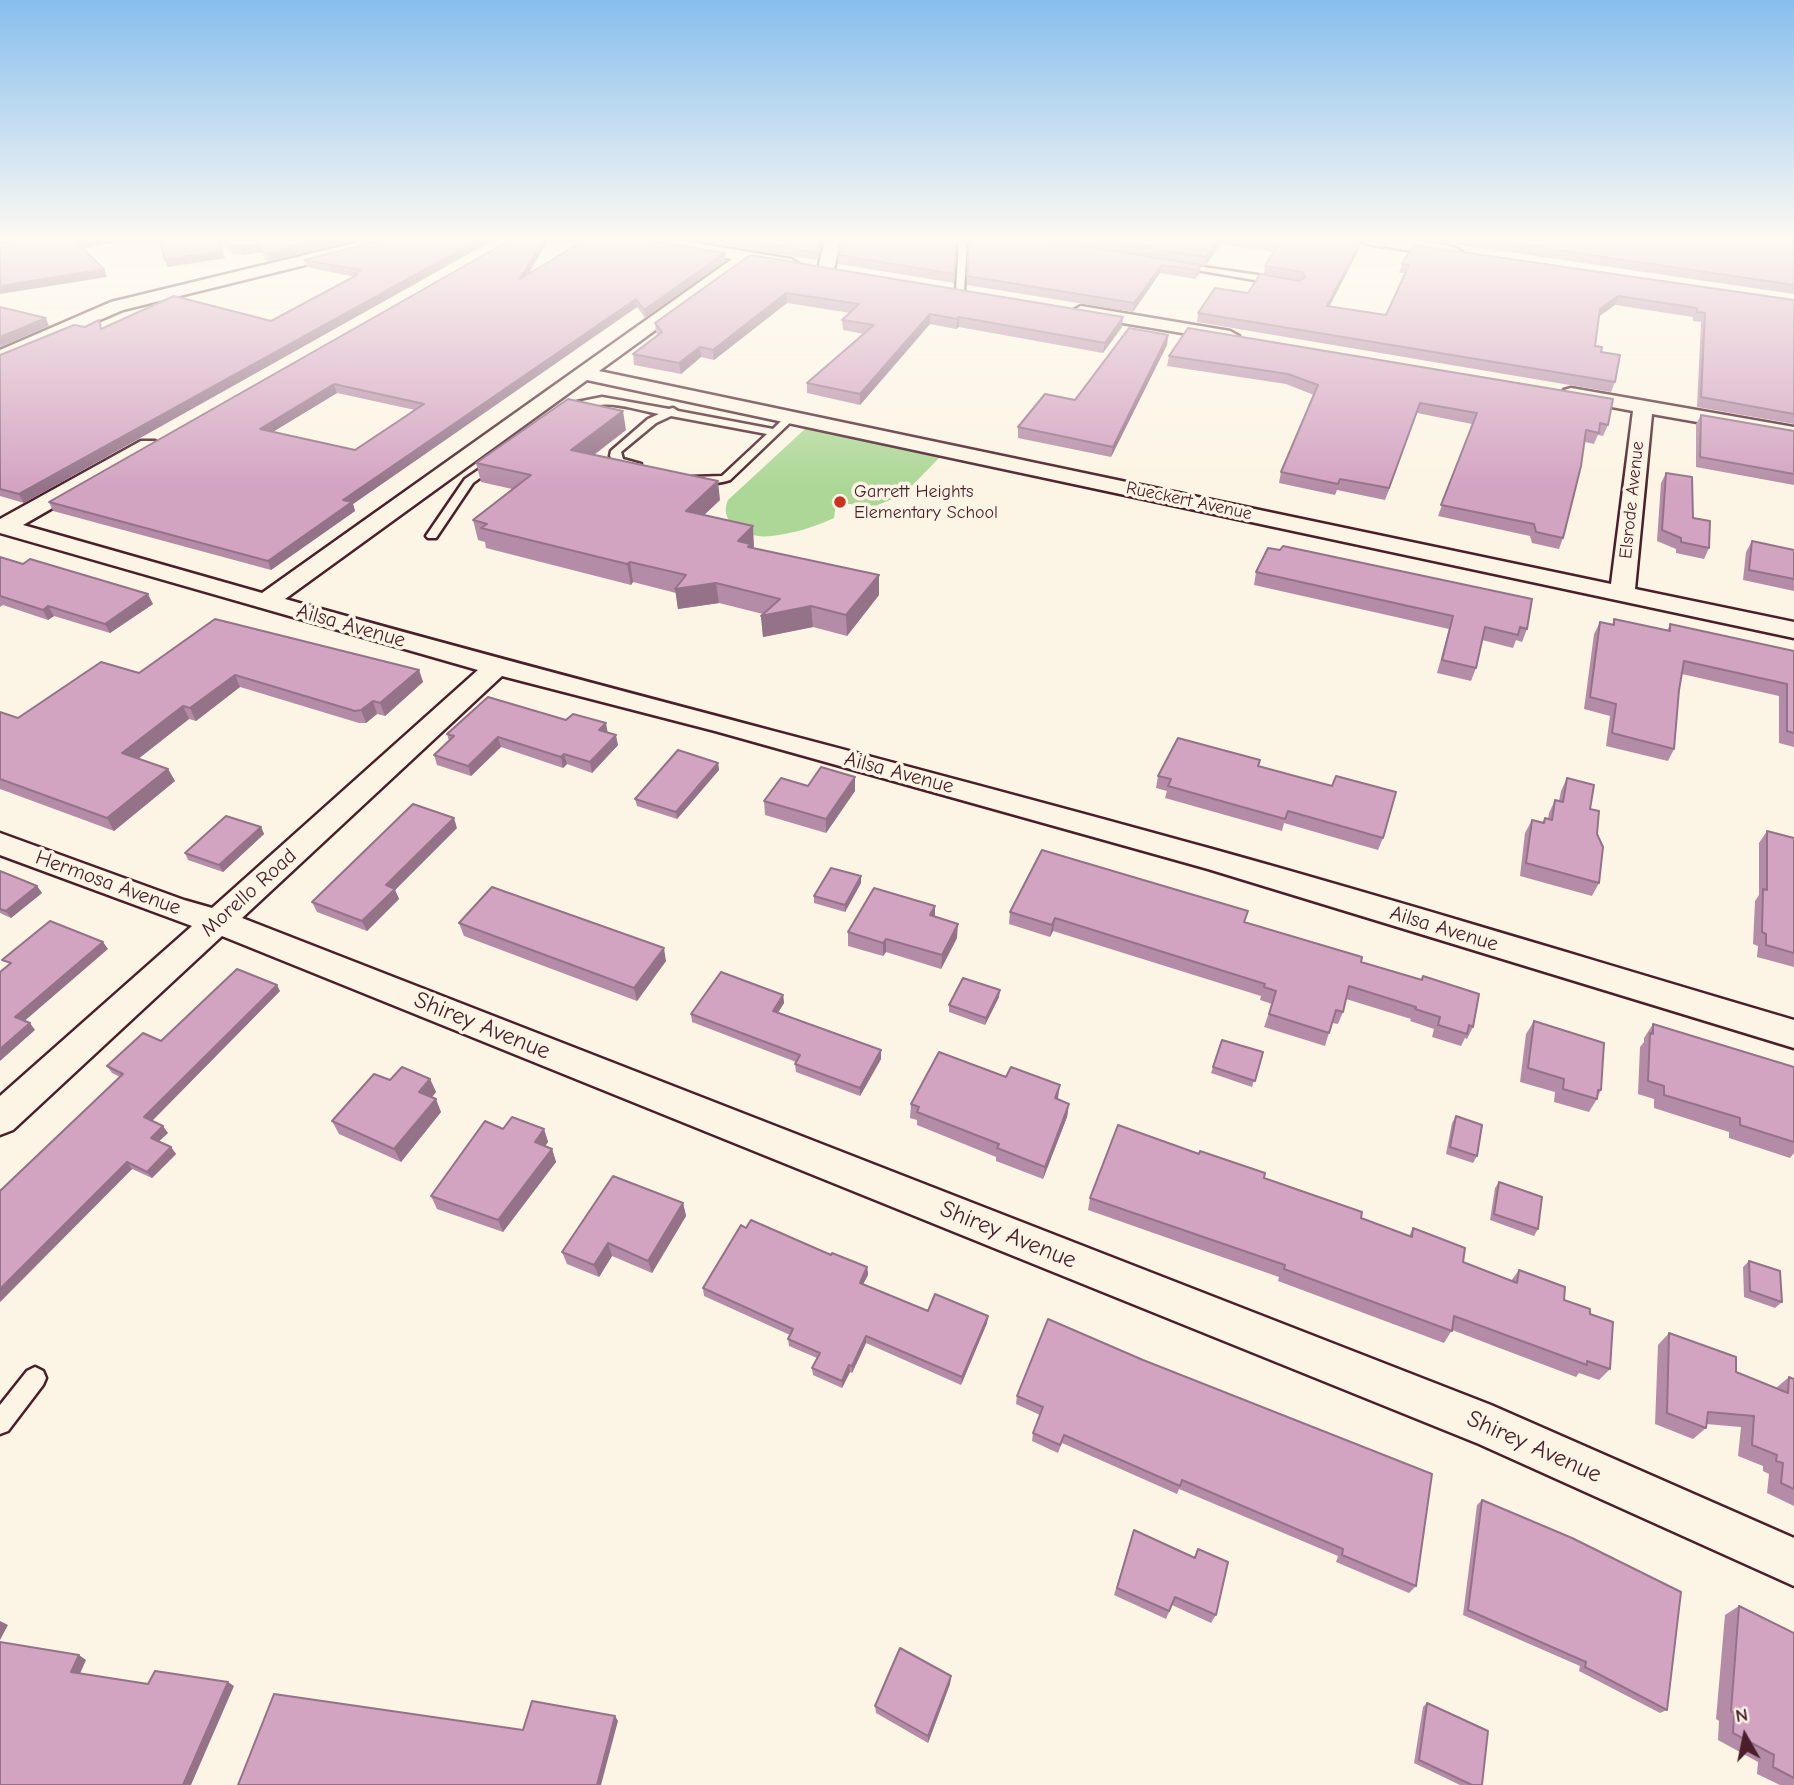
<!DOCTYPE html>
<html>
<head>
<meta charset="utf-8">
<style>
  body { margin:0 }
  #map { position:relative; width:1794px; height:1785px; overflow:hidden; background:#fcf5e5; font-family:"Comic Neue",sans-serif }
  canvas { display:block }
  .north { position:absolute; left:1710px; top:1701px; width:70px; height:70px; -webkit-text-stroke:5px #fcf5e5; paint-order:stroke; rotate:351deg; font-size:19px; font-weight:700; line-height:28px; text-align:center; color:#4a1f2b }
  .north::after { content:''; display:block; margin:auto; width:24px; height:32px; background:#4a1f2b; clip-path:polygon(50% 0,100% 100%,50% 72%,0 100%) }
</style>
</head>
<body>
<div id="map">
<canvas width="1794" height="1785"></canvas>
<div class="north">N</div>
</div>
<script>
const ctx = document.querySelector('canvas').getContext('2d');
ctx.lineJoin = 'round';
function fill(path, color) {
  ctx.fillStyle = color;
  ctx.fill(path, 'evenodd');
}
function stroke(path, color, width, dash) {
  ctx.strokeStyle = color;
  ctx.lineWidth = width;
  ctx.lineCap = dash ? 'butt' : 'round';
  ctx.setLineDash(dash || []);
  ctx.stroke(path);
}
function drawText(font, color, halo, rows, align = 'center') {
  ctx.font = font + ' "Comic Neue",sans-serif';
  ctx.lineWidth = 7;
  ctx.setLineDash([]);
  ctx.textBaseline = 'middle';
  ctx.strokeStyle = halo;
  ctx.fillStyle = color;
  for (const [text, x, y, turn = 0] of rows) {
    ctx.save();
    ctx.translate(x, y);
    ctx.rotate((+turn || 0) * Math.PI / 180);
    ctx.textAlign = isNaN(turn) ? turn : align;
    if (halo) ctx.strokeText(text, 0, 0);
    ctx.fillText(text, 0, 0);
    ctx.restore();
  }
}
fill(new Path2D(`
  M806,428L940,457L903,495L875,506L836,503L834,518C815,527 792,534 771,536C749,539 717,525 728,500Z`), '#acd796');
const service = new Path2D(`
  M959,239H967L964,291L960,294L956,291Z
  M1176,263L1278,278L1282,281L1278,284L1179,267H1176Z
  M602,397L669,409L673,408L678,411L773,429L787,415L796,417L730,480C717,484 702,486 691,479L692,477L722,476L767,434L671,416L656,423L621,452L623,459L641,464V468C629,470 616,465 610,456L611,451L648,419L659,414C627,408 600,395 571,416L562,414L577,402Z
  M493,460L502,462L473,483L436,538H428L426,536L465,479Z
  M35,1367L43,1371L46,1378L43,1385L8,1431L0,1434V1405L27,1371Z`);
const minor = new Path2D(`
  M371,239H400L398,242L123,310L0,363V350L111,302Z
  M633,239H671L791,259L799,264L791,269L749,262L599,371L1611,584L1633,411L1564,398L1561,394L1564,390L1571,388L1794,427V439L1652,414L1635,589L1794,622V638L587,380L285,599C593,686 904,763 1212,849C1407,903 1600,963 1794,1020V1048L1208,869L715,731L502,676L242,918L1491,1405L1794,1538V1586L1479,1444L222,936L13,1130L0,1135V1096L192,926L0,855V833L184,900L212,908L478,670L0,533V519L141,441H155L158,445L155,449L23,525L262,593L732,259L641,244Z
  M825,239H841L834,269L826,274L818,269Z
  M1358,239C1378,239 1449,239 1462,252L1454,257L1366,244Z
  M1081,306L1230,331L1239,336L1230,341L1075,315L1072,311Z`);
stroke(service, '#4a1f2b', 5);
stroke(minor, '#4a1f2b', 5);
fill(service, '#fcf5e5');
fill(minor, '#fcf5e5');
fill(new Path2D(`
  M160,239H359L271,261L265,260L263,252L243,255L233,254L220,243L225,258L168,267Z
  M388,239H495L24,503L0,496V355L85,327L103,328L271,321L355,277L307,267L304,260Z
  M689,239H822V242L817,260Z
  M956,239L954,283L838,264V255Z
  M969,239H1358L1357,242L1360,243L1358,251L1329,307L1386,315L1405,273H1399L1402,264L1794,300V424L1697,407L1701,322L1693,321V317L1615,305L1599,316L1595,346L1601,352L1615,382L1611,392L1197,322L1198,313L1248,293L1263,275L1265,266L1274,252L1221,244L1205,266L1201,265L1199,274L1195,279L1160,273L1133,312L967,285Z
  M1419,239H1794V294Z
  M750,255L1122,327L1103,353L959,327L956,329L930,324L860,405L807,393V383L864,334L843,330L842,320L850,313L787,303L714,360L701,357L681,374L634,365L633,354L658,335L656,333L655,323Z
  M725,261L645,318L637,307L353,504L355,511L271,570L53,511L49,502L529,274ZM337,393L415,410L355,450L272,432Z
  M1188,328L1608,425L1603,436L1598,435L1594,444L1585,442L1563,538L1559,549L1532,543L1530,536L1438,516L1472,424L1417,413L1385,500L1337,490L1335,495L1279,483L1281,472L1314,395L1286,384L1167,366L1169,356Z
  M1168,335L1167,345L1111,457L1018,438V427L1075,400Z
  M1701,415L1794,431V485L1696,467V424Z
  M626,430L594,455L720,500L704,515L754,546L753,548L879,575V595L847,636L813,627L763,637L761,616L763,614L719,603L678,609L676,593L633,582L631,585L486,548L485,542L478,540L473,520L512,489L481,482L476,463Z
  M1666,473L1709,548L1704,559L1676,553V549L1657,541L1661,483Z
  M1752,541L1794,550V591L1743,580L1746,552Z
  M0,557L153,604L110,633L54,616L48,620L3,605L0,607Z
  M1256,572L1527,629L1522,642L1516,640L1513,648L1482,640L1476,668L1471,681L1437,673L1449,629L1254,585Z
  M1614,619L1667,631L1670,624L1794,651V747L1779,743V696L1682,674L1679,690L1674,749L1668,761L1606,746L1610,716L1584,709L1594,634L1600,622L1612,625Z
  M419,670L423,682L385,716L377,714L366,723H359L240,687L196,721L189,719L138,759L168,769L175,781L114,831L0,789V712L18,718L139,673Z
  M608,732L618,745L592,773L567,764L563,768L501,747L471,776L437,765L434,755L449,741L447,734Z
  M1260,760L1259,766L1383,838L1378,850L1284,823L1282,831L1165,798L1167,791L1156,788L1158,776Z
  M718,763L719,770L677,819L637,806L635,799Z
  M855,777V791L826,833L765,815L764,801L808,786Z
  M1567,778L1590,809L1597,834L1599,883L1592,896L1520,876L1525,833L1532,820L1542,823L1545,818L1548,819L1549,813L1555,800L1559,801L1561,791Z
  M261,827L264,834L223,872L188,860L185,853Z
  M457,828L395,890L399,899L367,931L317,912L312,902Z
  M1767,831L1794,838V967L1757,957L1758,946L1753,944L1755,901L1759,895V843Z
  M0,871L37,886L42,893L11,918L0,913Z
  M861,883L845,912L814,903V896Z
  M935,906V917L957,938L941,969L886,952L883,956L848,946V932Z
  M1248,911L1245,922L1361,962L1422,980L1423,976L1473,1027L1467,1039L1465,1038L1461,1046L1432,1037L1434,1029L1410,1021L1411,1019L1346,999L1343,1012L1338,1024L1332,1023L1325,1046L1264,1027L1272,1004L1260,1000L1261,996L1053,931L1050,937L1009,924L1010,912Z
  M459,923L666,961L637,1001L464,936Z
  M280,991L152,1121L168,1133L159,1141L171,1147L176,1154L152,1178L132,1169L0,1302V1191L120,1077L112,1073L107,1066L161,1041Z
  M783,995L784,1003L778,1013L881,1050V1059L860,1096L796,1072L795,1064L796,1062L692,1022L691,1014Z
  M999,997L985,1025L949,1012V1005Z
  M1534,1021L1601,1090L1598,1096L1597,1099L1589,1112L1554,1102L1555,1092L1520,1082L1526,1034Z
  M1653,1024L1794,1067V1153L1790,1158L1729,1138V1132L1654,1108V1099L1638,1094L1640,1047L1644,1042V1038Z
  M1222,1040L1263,1052L1252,1087L1211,1073Z
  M430,1079L436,1092L431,1098L441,1112L401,1162L339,1134L332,1121L390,1080Z
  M1058,1099L1069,1104L1067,1117L1043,1179L996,1161V1157L917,1125V1120L910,1118L911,1104Z
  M1456,1116L1477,1156L1473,1163L1446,1154L1452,1123Z
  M503,1129H544L548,1142L545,1146L552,1149L556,1162L503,1232L437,1209L431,1196Z
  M1264,1178L1361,1218L1409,1236L1413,1228L1463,1262L1511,1281L1519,1270L1564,1300L1590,1314L1610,1369L1599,1380L1579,1373L1576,1377L1452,1330L1444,1343L1278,1281L1279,1277L1088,1210L1090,1198Z
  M1499,1182L1538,1229L1534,1236L1490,1220L1495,1188Z
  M683,1203L686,1216L652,1273L612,1256L599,1277L567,1264L562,1252Z
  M746,1228L867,1267L868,1275L863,1284L928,1311L988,1316L987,1323L961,1385L866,1343L852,1373L850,1372L842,1388L813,1375L812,1368L817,1358L789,1346L788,1339L790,1335L704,1296L703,1288Z
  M1749,1261L1782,1302L1775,1308L1744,1297L1743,1267Z
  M1048,1319L1416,1586L1409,1593L1336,1562L1338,1556L1179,1489L1177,1494L1062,1443L1058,1453L1032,1441L1033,1433L1040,1415L1016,1404L1017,1396Z
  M1669,1333L1736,1372L1776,1388L1789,1377L1794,1379V1506L1767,1493L1769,1474L1763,1471V1466L1738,1456L1741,1427L1706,1424V1428L1693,1439L1655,1424L1658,1345Z
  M1482,1500L1667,1710L1660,1713L1579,1671L1580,1666L1463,1615L1477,1505Z
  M1134,1530L1194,1557L1198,1549L1216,1615L1211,1623L1172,1605L1166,1619L1114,1595Z
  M1739,1606L1794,1633V1785H1780L1757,1774L1758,1762L1718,1740L1719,1721L1716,1719L1725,1615Z
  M951,1676L950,1684L928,1743L876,1713L875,1706Z
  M1427,1703L1482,1785H1460L1414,1763L1423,1707Z`), '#b58ca7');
fill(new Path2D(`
  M90,239H126L80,250L76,242Z
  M326,239H359L271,261L268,253Z
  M480,239H495L24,503L19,494Z
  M544,239H549L521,287L520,279Z
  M820,239H822V242L817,260V253Z
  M1219,239H1221V244L1205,266L1206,257Z
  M1360,243L1358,251L1325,315L1327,306Z
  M260,245L263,252L243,255L240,248Z
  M222,251L225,258L168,267L165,260Z
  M725,253V261L645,318L644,310Z
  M1162,265L1160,273L1133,312L1134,303Z
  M1201,265L1199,274L1195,279L1197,270Z
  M104,269L107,277L0,294V286Z
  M786,293L787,303L714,360L713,350Z
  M1618,296L1615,305L1597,318L1600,309Z
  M636,299L637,307L353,504L355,511L271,570L268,561L343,500Z
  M930,314V324L860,405V394Z
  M959,317V327L956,329L957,319Z
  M1123,317L1122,327L1103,353L1105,343Z
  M46,318L49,326L0,347V337Z
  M1168,335L1167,345L1111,457L1113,447Z
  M700,347L701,357L681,374L679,363Z
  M334,384L337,393L263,438L260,429Z
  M1420,403L1417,413L1385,500L1389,488Z
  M623,411L626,430L575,469L571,450Z
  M718,481L720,500L688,530L686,511Z
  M753,526L754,546L751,550L738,541Z
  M630,562L633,582L631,585L627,564Z
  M879,575V595L847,636L846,615Z
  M716,583L719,603L678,609L675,589Z
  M148,594L153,604L110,633L105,624Z
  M48,606L54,616L48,620L43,610Z
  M811,606L813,627L763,637L761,616Z
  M419,670L423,682L385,716L380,703Z
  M235,675L240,687L196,721L190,708Z
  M373,701L377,714L366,723L361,710Z
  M183,706L189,719L129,766L122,753Z
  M606,723L608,734L599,730Z
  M616,735L618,745L592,773L590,762Z
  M498,737L501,747L471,776L468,766Z
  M564,754L567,764L563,768L561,757Z
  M718,763L719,770L677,819L676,812Z
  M168,769L175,781L114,831L107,818Z
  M855,777V791L826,833V819Z
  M454,818L457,828L395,890L399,899L367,931L362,921L386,885Z
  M261,827L264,834L223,872L219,865Z
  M861,876V883L845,912V905Z
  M37,886L42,893L11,918L6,911Z
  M935,906V920L930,915Z
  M1055,918L1053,931L1050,937L1052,925Z
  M958,924L957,938L941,969L942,955Z
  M886,939V952L883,956V943Z
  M103,942L108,949L21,1024L15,1017Z
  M664,948L666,961L637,1001L634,988Z
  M277,985L280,991L149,1124L144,1117Z
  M1000,990L999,997L985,1025L986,1018Z
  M783,995L784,1003L773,1020V1011Z
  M30,1023L35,1030L0,1061V1049Z
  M881,1050V1059L860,1096V1088Z
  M430,1079L436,1092L425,1106L419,1092Z
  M1060,1085L1058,1098L1053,1111L1055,1098Z
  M436,1099L441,1112L401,1162L394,1149Z
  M1069,1104L1067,1117L1043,1179L1045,1167Z
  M163,1126L168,1133L156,1144L151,1138Z
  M544,1129L548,1142L539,1155L535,1142Z
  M171,1147L176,1154L152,1178L147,1172Z
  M552,1149L556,1162L503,1232L498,1220Z
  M127,1162L132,1169L0,1302V1289Z
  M683,1203L686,1216L652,1273L648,1261Z
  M608,1243L612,1256L599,1277L594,1265Z
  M867,1267L868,1275L860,1290V1283Z
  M988,1316L987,1323L961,1385L962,1377Z
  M866,1336V1343L852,1373V1366Z
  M849,1365L850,1372L842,1388V1381Z
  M0,1621L8,1625L0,1640Z
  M79,1655L86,1660L79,1676L71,1672Z
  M951,1676L950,1684L928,1743V1736Z
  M228,1682L234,1686L191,1785H183Z
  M615,1716L618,1721L601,1785H597Z`), '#947288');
const building = new Path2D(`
  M17,239H90L76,242L104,269L0,286V243Z
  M160,239H218L222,251L165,260Z
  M222,239H326L268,253L262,252L260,245L240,248L230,246Z
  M388,239H480L19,494L0,489V355L74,325L85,327L99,320L101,329L174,296L271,321L357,275L354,274L361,270L304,260Z
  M512,239H544L520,279L587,239H640L725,253L644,310L636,299L343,500L352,502L268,561L49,502ZM334,384L424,404L355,450L260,429Z
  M734,239H820L817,253Z
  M841,239H956L954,274L838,255Z
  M969,239H1040L1201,265L1197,270L1162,265L1134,303L967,276Z
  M1094,239H1219L1206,257Z
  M1249,239H1357L1356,242L1360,243L1327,306L1386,315L1409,265L1402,264L1413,245L1794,300V414L1701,397L1705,313L1697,312V308L1618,296L1600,309L1595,346L1602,347L1601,352L1620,355L1615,382L1198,313L1215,288L1248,293L1260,274L1299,281L1305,277L1303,272L1265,266L1279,244Z
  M1481,239H1794V285Z
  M750,255L1123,317L1105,343L959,317L957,319L930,314L860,394L807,383L874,325L842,320L859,304L786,293L713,350L700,347L679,363L633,354L662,332L655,323Z
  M0,307L46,318L0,337Z
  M1129,328L1168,335L1113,447L1018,427L1045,394L1075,400Z
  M1188,328L1613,399L1608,425L1600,423L1599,433L1586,430L1581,466L1563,538L1536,532L1534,524L1441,505L1477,413L1420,403L1389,488L1340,479L1338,484L1281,472L1318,385L1288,374L1169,356Z
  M568,399L623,411L571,450L718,481L686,511L753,526L738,541L750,544L748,547L879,575L846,615L811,606L761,616L780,599L716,583L675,589L686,575L630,562L627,564L481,528L487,524L473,520L531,475L476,463Z
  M1701,415L1794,431V474L1700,457Z
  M1666,473L1692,477L1693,518L1710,521L1709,548L1681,542V538L1662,530Z
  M1752,541L1794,550V579L1749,570Z
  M1283,546L1532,599L1527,629L1520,627L1518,635L1485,627L1476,668L1442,660L1453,616L1256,572L1268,548L1280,550Z
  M0,557L23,564L30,559L148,594L105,624L48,606L43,610L0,596Z
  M215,619L419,670L380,703L373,701L361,710L355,711L235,675L190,708L183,706L122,753L168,769L107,818L0,779V712L18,718L101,662L139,673Z
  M1614,619L1670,631V624L1794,651V733L1787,731V684L1684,661L1679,690L1674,749L1612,733L1616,704L1590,697L1600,622L1614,625Z
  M488,697L566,720L573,714L606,723L599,730L616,735L590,762L564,754L561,757L498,737L468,766L434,755L454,736L447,734Z
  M1178,738L1260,760L1258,766L1332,786L1336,776L1396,792L1383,838L1288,811L1285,819L1168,786L1171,779L1158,776Z
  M678,750L718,763L676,812L635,799Z
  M821,767L855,777L826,819L764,801L781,778L808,786Z
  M1567,778L1594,785L1590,809L1599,811L1597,834L1603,847L1599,883L1526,863L1532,820L1544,823L1545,818L1552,820L1555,800L1563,802Z
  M413,804L454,818L386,885L395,889L362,921L312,902Z
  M226,816L261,827L219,865L185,853Z
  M1767,831L1794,838V953L1766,945V934L1762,932L1763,889L1767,890Z
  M1042,850L1248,911L1244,922L1362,957L1361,962L1422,980L1423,976L1479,994L1473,1027L1469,1025L1467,1034L1438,1025L1440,1017L1415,1009L1416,1007L1349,986L1343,1012L1336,1010L1329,1033L1269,1014L1276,991L1264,987L1265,984L1055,918L1052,925L1010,912Z
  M831,868L861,876L845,905L814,896Z
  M0,871L37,886L6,911L0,909Z
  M492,887L664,948L634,988L459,923Z
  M874,888L935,906L930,915L958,924L942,955L886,939L883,943L848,932Z
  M50,921L103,942L15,1017L30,1023L0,1049V972L11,963L2,960Z
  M237,969L277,985L144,1117L163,1126L151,1138L171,1147L147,1172L127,1162L0,1289V1191L123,1074L107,1066L143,1033L161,1041Z
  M721,972L783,995L773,1011L881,1050L860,1088L795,1064L800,1055L691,1014Z
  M963,978L1000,990L986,1018L949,1005Z
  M1534,1021L1604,1043L1601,1090H1598L1597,1099L1563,1089L1564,1079L1528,1068Z
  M1653,1024L1794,1067V1142L1740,1125V1118L1664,1095V1086L1648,1081L1650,1033L1653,1034Z
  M1222,1040L1263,1052L1255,1081L1213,1067Z
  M939,1052L1006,1077L1011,1067L1060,1085L1055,1098L1069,1104L1045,1167L997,1148L999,1144L917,1112L919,1107L911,1104Z
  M402,1067L430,1079L419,1092L436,1099L394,1149L332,1121L374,1074L390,1080Z
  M1456,1116L1482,1125L1477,1156L1450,1147Z
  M512,1117L544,1129L535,1142L552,1149L498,1220L431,1196L485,1121L503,1129Z
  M1118,1125L1199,1154L1200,1151L1265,1173L1264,1178L1362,1212L1361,1218L1412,1237L1413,1228L1465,1248L1463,1262L1517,1283L1519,1270L1565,1287L1564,1300L1590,1309V1314L1613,1322L1610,1369L1587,1361V1365L1454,1316L1452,1331L1284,1269L1285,1265L1090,1198Z
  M613,1176L683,1203L648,1261L608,1243L594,1265L562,1252Z
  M1499,1182L1542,1197L1538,1229L1494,1214Z
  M751,1220L831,1255L832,1253L867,1267L860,1283L928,1311L935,1294L988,1316L962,1377L866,1336L852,1366L849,1365L842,1381L812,1368L820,1353L788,1339L793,1329L703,1288L741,1225L746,1228Z
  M1749,1261L1780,1271L1782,1302L1750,1291Z
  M1048,1319L1143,1360L1432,1474L1416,1586L1342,1555L1343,1549L1182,1480L1180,1486L1064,1435L1060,1445L1033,1433L1043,1407L1017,1396Z
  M1669,1333L1736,1357V1372L1788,1393L1789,1377L1794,1379V1489L1781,1483L1783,1463L1776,1461L1777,1455L1752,1445L1754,1416L1708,1412L1706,1428L1667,1413Z
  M1482,1500L1572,1538L1681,1592L1667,1710L1585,1667L1586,1662L1468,1610Z
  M1134,1530L1195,1558L1198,1549L1228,1562L1216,1615L1175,1597L1169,1611L1117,1588Z
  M1739,1606L1794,1633V1778L1773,1767L1774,1755L1733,1733L1734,1713L1731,1711Z
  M0,1642L79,1655L71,1672L148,1684L155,1671L228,1682L183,1785H0Z
  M900,1648L951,1676L928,1736L875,1706Z
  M274,1694L523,1730L532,1701L615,1716L597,1785H238Z
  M1427,1703L1488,1731L1482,1785H1472L1419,1760Z`);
fill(building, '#d3a3c2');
stroke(building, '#947288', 2);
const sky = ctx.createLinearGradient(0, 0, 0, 489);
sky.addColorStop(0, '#87beed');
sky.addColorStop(0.49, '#fefaf3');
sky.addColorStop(1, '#fefaf300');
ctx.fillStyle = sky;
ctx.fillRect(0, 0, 1794, 489);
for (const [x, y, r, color] of [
  [840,502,7,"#c8321e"]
]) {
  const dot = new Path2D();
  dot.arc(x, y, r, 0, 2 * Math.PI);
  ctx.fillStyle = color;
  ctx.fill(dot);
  stroke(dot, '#fcf5e5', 2.5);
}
drawText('18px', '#4a1f2b', '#fcf5e5', [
  ["Garrett Heights",854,492],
  ["Elementary School",854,513]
], 'left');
drawText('18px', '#4a1f2b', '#fcf5e5', [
  ["Elsrode Avenue",1632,500,-84],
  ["Rueckert Avenue",1189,501,12]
]);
drawText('21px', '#4a1f2b', '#fcf5e5', [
  ["Ailsa Avenue",351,626,16],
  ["Ailsa Avenue",899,773,15],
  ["Hermosa Avenue",108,883,20],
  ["Morello Road",249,893,-42],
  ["Ailsa Avenue",1444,929,17]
]);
drawText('24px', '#4a1f2b', '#fcf5e5', [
  ["Shirey Avenue",482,1026,22],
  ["Shirey Avenue",1008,1235,22],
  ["Shirey Avenue",1534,1447,24]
]);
</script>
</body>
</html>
